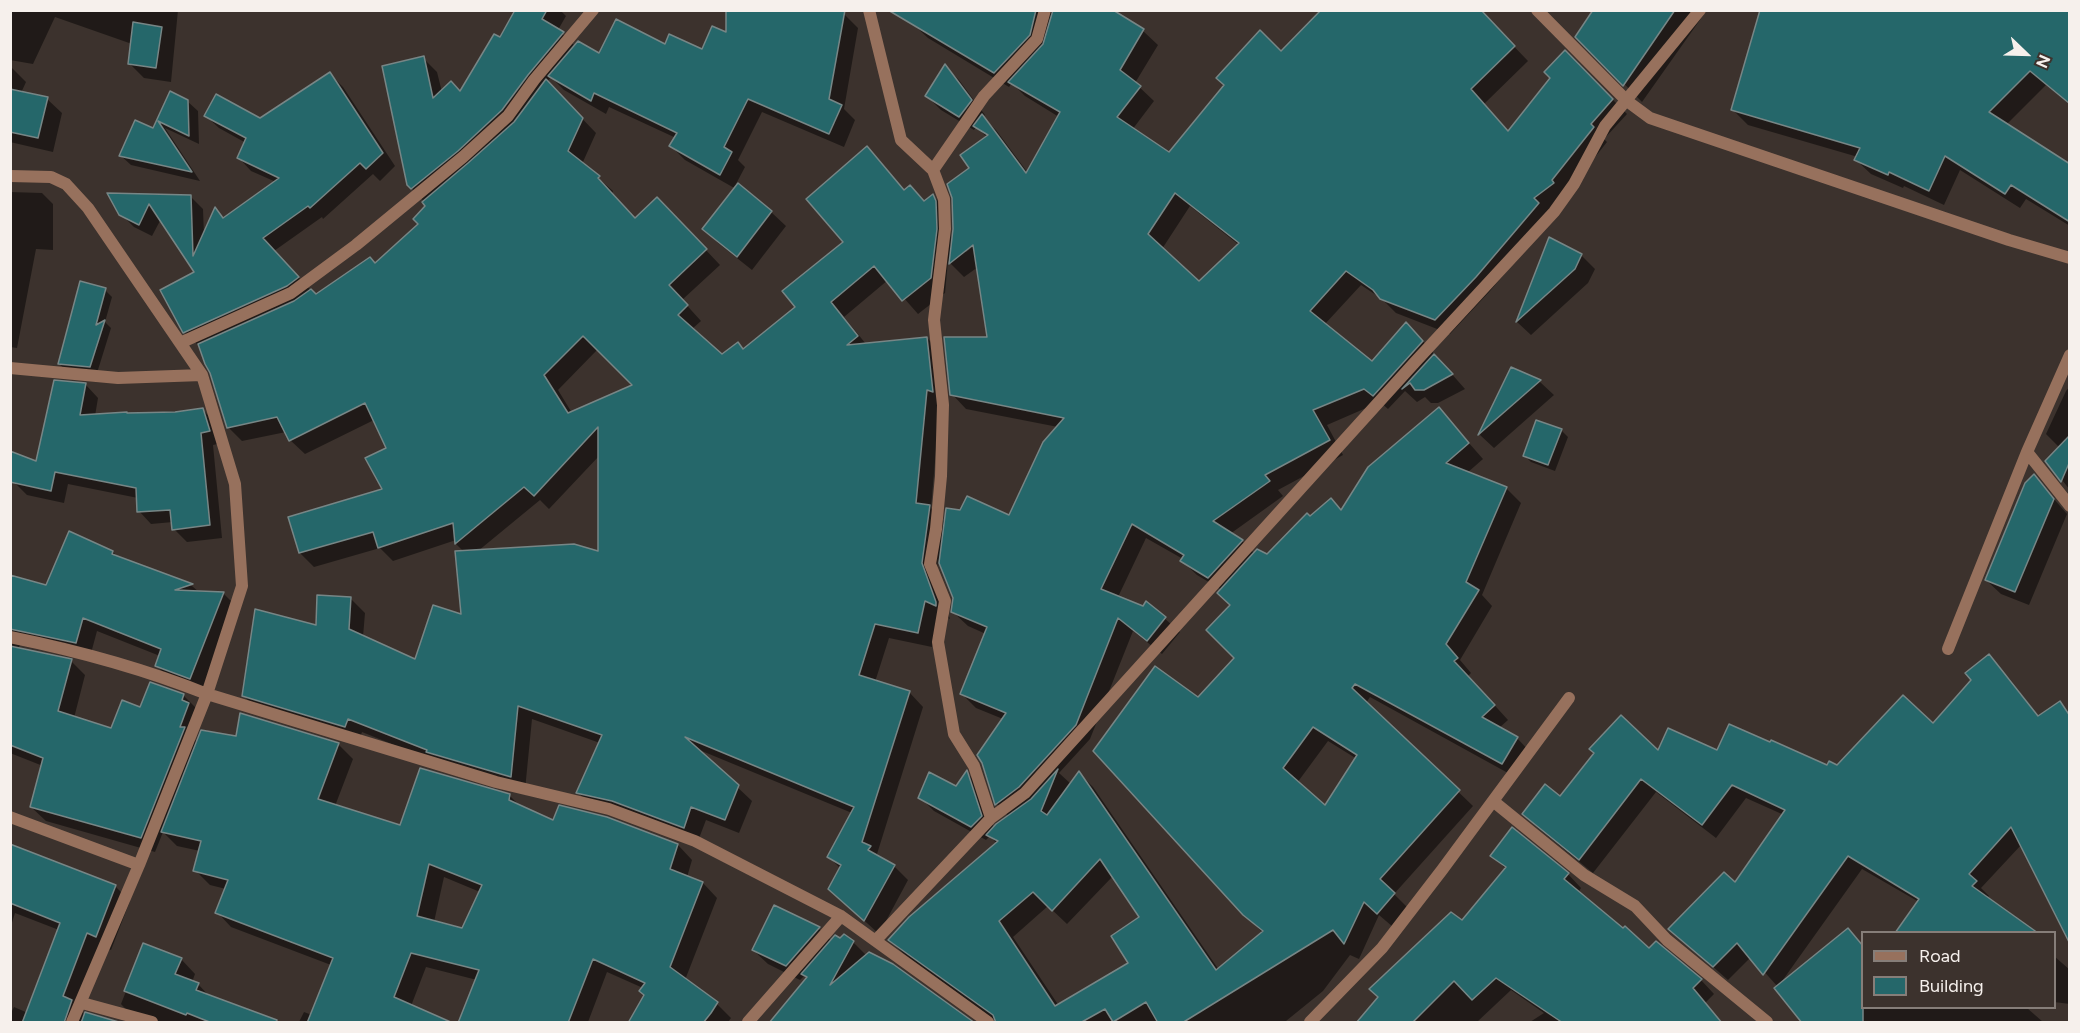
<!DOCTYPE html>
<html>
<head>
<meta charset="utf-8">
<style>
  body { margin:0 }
  #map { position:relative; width:2080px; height:1033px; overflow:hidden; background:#3c322d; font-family:Figtree,sans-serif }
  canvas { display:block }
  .frame { position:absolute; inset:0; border:12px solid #f6f0ec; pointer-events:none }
  .legend { position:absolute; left:1861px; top:931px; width:195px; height:78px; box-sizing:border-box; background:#3c322d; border:2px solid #867e79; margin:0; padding:8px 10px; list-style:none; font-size:18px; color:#f6f0ec }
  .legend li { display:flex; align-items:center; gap:12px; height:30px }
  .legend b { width:30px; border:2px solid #867e79 }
  .north { position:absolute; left:1996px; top:24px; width:60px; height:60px; -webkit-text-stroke:4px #3c322d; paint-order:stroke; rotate:113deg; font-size:16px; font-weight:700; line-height:24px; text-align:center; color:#f6f0ec }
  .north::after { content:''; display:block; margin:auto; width:21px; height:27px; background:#f6f0ec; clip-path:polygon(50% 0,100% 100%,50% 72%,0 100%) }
</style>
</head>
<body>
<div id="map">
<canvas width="2080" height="1033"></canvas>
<div class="frame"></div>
<ul class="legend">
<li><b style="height:8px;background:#97715d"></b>Road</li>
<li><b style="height:16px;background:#25676a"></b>Building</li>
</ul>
<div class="north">N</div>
</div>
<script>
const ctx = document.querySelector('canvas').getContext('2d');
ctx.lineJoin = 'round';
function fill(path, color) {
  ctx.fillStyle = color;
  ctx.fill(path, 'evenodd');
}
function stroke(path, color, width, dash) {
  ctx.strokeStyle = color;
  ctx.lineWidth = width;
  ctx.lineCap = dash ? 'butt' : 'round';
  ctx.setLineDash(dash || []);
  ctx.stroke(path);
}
fill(new Path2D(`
  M10,10H178L171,82L144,78L129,63L132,44L55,17L33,64L10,60Z
  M517,10H560L566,16L558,30L575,46L600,55L666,46L703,51L727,35L844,14L858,28L844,109L855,120L844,147L762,112L738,160L745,167L736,184L771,212L786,226L752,270L718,243L704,229L736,189L685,160L671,146L676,138L609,107L606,114L564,90L551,77L547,82L596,133L582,164L613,191L612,194L636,220L671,213L720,265L682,300L701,321L692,329L722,356L744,351L797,308L845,242L881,163L905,191L910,187L925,202L933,196L947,210L950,216L951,248H952L971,168L987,137L976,127L974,130L941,110L927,96L945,66L959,80L985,115L983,117L996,130L1028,173L1059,117L1025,96L1012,83L1009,87L928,38L913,24L922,10H1114L1113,12L1143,31L1158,45L1135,83L1154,101L1132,130L1169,154L1281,53L1479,10L1528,61L1484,104L1509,132L1552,78L1565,52L1627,114L1604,139L1607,142L1565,195L1552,218L1490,291L1450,334L1396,313L1382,299L1361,285L1325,324L1372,363L1420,338L1465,389L1438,403H1431L1425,397L1417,402L1405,391L1388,409L1380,402L1327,425L1343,455L1278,490L1283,496L1230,534L1242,541L1255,554L1267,556L1310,518L1342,511L1439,409L1483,459L1467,473L1506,488L1521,503L1482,595L1492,606L1460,660L1471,673L1468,676L1508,720L1499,728L1517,738L1531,753L1517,778L1370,697L1366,703L1473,806L1394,894L1409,909L1393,927L1379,915L1359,959L1350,955L1323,991L1286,1021L1287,1022H997L904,954L890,940L997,844L990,836L986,840L934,811L920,797L956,788L967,773L980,786L994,829L1009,817L997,804L983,763L1003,719L976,708L962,694L986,634L968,626L953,612L954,598L938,559L936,579L950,619L939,614L932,647L889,638L875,682L909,692L923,707L877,854L894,866L908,880L879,934L845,903L841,869L829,857L852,813L697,749L752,801L739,833L706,820L698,841L592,807L578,792L600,743L532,719L525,790L439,763L362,732L359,741L258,710L244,696L350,598L365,613L363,637L416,661L463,616L464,552L456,544V540L393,561L380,548L314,567L300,553L384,490L388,448L374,420L305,454L290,440L286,432L242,441L228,427L211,372L206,363L199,343L197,344L184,332L196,273L161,219L152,236L134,227L121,214L110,194L190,196L203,209L204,236L215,210L225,219L276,182L251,171L239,158L246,143L219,128L206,116L260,120L330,74L343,87L395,166L380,181L373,174L323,219L322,217L274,251L316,296L376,264L420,224L428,206L408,184L423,58L437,72L442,92L461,93L500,39ZM1190,206L1239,245L1199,283L1162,249ZM978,240L979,242L966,252V248ZM948,261L964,277L978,267L989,339L952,394L966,409L1058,427L1010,517L946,523L931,508L940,404L941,352L927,338L866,344L844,317L888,280L918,314L945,293ZM598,349L634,385L572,413L558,390ZM600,455L599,553L478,551L540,500L549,509ZM1146,538L1183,559L1182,561L1197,575L1222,590L1232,605L1236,658L1198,699L1244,914L1263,933L1219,970L1093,787L1079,773L1071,784L1059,773L1090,739L1133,631L1162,654L1180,632L1147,603L1143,608L1118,597ZM1328,741L1357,759L1325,807L1297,783ZM1113,876L1141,917L1131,963L1059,1006L1013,937L1048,906L1067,924Z
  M1595,10H1707L1642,102L1577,36Z
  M2070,10V105L2046,85L2006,125L2070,165V226L2026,199L2020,208L1960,170L1944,205L1904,186L1903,188L1871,174L1856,160L1858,157L1748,125L1733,110Z
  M10,66L26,82L21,93L47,99L62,113L53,152L10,142Z
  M171,93L187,101L198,111L199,144L165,128L200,181L131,165L120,155L153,130Z
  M10,192L42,193L53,204V250L36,249L17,348L10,347Z
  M1549,239L1581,255L1595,269L1588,283L1531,335L1517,322Z
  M105,290L112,297L105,322L111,328L97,373L66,370L59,364Z
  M1512,369L1540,382L1554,395L1494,448L1480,435Z
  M86,385L98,398L95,416L203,410L216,423L222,443L213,445L222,538L187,542L174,529L173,522L151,524L139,511L138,498L68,484L64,503L27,495L14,482L37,463Z
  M2070,386V490L2047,461L2060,448L2046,434L2066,391Z
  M1561,430L1568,437L1555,471L1531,462L1524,455Z
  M2034,476L2067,514L2029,605L2001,594L1986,580Z
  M113,552L118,557L192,586L199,592L223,593L237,607L204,692L171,680L157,666L160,656L97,631L90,657L22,643L17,649L71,661L85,675L74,718L111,730L141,709L183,695L198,710L195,740L198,743L238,738L338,744L353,759L335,806L401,827L509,795L520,806L554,822L678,845L692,860L687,877L703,883L717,898L685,980L717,1004L731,1018L728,1022H630L645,995L643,988L607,972L588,1022H460L477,980L426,967L411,1006L453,1022H299L304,1012L312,1015L331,965L231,927L217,912L226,889L210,885L195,870L200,851L177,846L163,832L155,852L46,821L31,807L43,766L10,753V577L47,587ZM444,877L480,892L462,930L434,922Z
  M1997,666L2010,679L2039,717L2060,703L2070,713V941L2022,844L1981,888L1989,896L1987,898L1919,902L1862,869L1780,984L1848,930L1862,945V1008H2027L2043,1022H1804L1778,987L1751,957L1728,980L1670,929L1735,884L1784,815L1746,798L1716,838L1656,792L1593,873L1538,828L1524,814L1658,752H1718L1828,767H1837L1933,725Z
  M10,846L116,887L130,901L111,950L102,947L78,1008L85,1015L117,1022H10V1015L14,1007L28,1013L59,930L15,913L10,929Z
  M1492,856L1568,874L1581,888L1578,893L1649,950L1656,943L1701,980L1714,994L1705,1003L1722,1022H1530L1544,1013L1511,990L1477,1022H1357L1462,922L1506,869Z
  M775,907L819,929L832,941L853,942L866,955L887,1022L805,975L800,980L768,964L753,950Z
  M144,945L181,959L195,974L192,982L198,984L210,997L280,1022H148L135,1019L121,1004Z
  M2054,956L2070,970V1004L2054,1002Z`), '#0007');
const building = new Path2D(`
  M515,10H547L542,19L564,32L528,75L502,110L458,151L411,189L407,185L382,66L424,56L433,98L451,81L460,91L494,34L500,37Z
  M726,10H845L829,99L842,105L829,134L748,99L724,147L732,152L720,175L669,146L677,133L594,93L591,101L548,76L578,41L599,53L616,19L665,44L669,34L702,49L712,26L726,32Z
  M888,10H1036L1030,35L994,73Z
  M1053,10H1113L1144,29L1120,70L1141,86L1117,117L1169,152L1224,85L1216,78L1260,30L1281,51L1321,10H1481L1515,46L1471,89L1508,131L1550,78L1544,72L1565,50L1613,99L1591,124L1594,127L1552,180L1554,183L1534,198L1539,203L1476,277L1435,320L1380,299L1373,290L1346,271L1310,311L1372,361L1406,322L1423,341L1373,396L1364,389L1313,410L1330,440L1265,475L1270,481L1213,521L1243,540L1208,578L1180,561L1184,555L1132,524L1101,589L1143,606L1146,601L1166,617L1147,641L1118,618L1076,725L1019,787L995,805L982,763L977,755L1006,713L960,694L987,627L951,612L953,598L939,563L946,508L960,510L967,496L1009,515L1043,442L1064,418L950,395L944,337H987L973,245L949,264L953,229L952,198L947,184L969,168L960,155L988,135L973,126L982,114L1026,173L1060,112L1008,82L1043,44ZM1175,193L1239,243L1199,281L1148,234Z
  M1593,10H1675L1623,86L1575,37Z
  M1760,10H2070V104L2030,71L1989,112L2070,164V222L2011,185L2005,194L1945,156L1929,191L1889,172L1888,175L1854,160L1860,148L1731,110Z
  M133,22L162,27L156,68L128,64Z
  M945,64L972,100L959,117L925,96Z
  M330,72L383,153L366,169L360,163L310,208L308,206L263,238L299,277L287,286L183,333L160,290L194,272L149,204L139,225L119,215L107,193L191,195L193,256L215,207L223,218L279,178L237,158L246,138L204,116L216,94L260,118Z
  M546,79L583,118L568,151L600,176L598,178L635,218L657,197L707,249L669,285L688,305L678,315L722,354L738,342L743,349L795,307L782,291L843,242L806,199L867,146L904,190L910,185L924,201L933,194L936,201L937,229L931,278L902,301L874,266L831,302L858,336L847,345L927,337L933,392L927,390L916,503L930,505L922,563L936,602V606L925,601L918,633L875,624L859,675L910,691L862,842L871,846L868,850L895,865L864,921L828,889L841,865L827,857L854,807L685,737L739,785L725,820L691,807L684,828L612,801L576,793L602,735L518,706L511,777L426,752L427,750L348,719L345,727L242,696L255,609L316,625L317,595L351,597L349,629L415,659L433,605L461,614L455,551L574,544L598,551V427L534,496L524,487L455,544L453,523L378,548L373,532L299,553L288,517L382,489L365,458L386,448L365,403L289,441L277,417L227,428L210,373L205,364L198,344L294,301L311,289L316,294L370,257L375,263L418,224L413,219L425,206L422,202L468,163L514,122ZM583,336L632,385L568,413L544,375Z
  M10,89L48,97L38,138L10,132Z
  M170,91L188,100L189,136L158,121L192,172L119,156L135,120L153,128Z
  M738,183L772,211L737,257L702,229Z
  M1549,237L1582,254L1575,269L1516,322Z
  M80,281L106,288L96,325L105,320L90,367L58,364Z
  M1434,354L1453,374L1424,390H1415L1410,383L1402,389Z
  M1511,367L1541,380L1478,435Z
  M54,380L86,383L80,415L127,412V413L175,412L203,408L210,431L201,433L210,525L172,530L170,510L137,512L136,488L55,472L51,491L10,482V451L36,461Z
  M1439,407L1469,443L1446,463L1507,487L1466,582L1479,590L1446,644L1458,658L1454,661L1495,705L1482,717L1518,737L1502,764L1355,684L1352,688L1460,790L1380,879L1395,893L1377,914L1364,902L1344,944L1333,930L1182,1023H1158L1146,1002L1113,1022L1105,1009L1080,1023H996L993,1015L888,940L909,917L998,841L986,835L996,824L1031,799L1058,769L1041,811L1047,815L1079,771L1216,970L1263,931L1243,915L1093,751L1155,666L1198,697L1234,658L1206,630L1230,605L1217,593L1257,549L1267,554L1307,513L1310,516L1331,498L1341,510L1368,467ZM1313,727L1357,755L1325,805L1283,768ZM1100,859L1139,917L1111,936L1128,963L1055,1006L999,921L1033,892L1052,911Z
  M1536,420L1562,429L1548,465L1523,456Z
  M2070,435V461L2061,482L2045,461Z
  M2034,474L2054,499L2015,592L1985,580L2025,483Z
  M69,531L113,551L112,554L193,584L175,590L224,592L190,679L155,666L161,649L83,618L76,643L10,629V575L46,585Z
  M10,646L72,659L58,711L111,728L122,700L140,707L150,682L184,694L182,700L189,703L180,727H185L141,838L30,807L43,758L10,745Z
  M1989,654L2038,716L2060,701L2070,716V944L2011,827L1969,874L1977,881L1972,886L2038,933H1895L1919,899L1848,856L1763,975L1737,943L1713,967L1668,929L1724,872L1735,882L1785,810L1732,785L1702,825L1641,779L1579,860L1522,814L1545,784L1560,796L1594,753L1589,749L1621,715L1658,750L1668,728L1717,750L1729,724L1770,742L1771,740L1827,765L1829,761L1837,765L1903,695L1933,723L1971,680L1965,673Z
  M240,713L339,743L318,799L400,825L420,768L510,794L509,800L553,820L559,805L607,817L678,844L670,869L703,882L670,967L718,1002L711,1013L703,1023H628L644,995L639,991L645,983L593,959L568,1023H458L479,970L411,953L394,997L453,1023H307L333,958L215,913L228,880L193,871L201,841L161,832L201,730L236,736ZM429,864L482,885L462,928L417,916Z
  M967,770L982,816L971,827L918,798L929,772L956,786Z
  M1512,827L1569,873L1564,879L1623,928L1625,926L1649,948L1656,941L1702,979L1693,988L1722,1023H1563L1496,978L1472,1000L1454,981L1412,1023H1356L1378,997L1369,989L1451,912L1462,920L1506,867L1490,856Z
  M10,844L116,885L96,937L87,933L63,996L72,1000L64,1023H22L60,923L10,903Z
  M774,905L820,927L786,966L752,950Z
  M1848,928L1863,946V1023H1802L1774,988Z
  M844,934L854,941L830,985L869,952L893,964L975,1023H769L807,977L801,974L835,935L840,938Z
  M143,943L182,958L175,974L199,983L196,990L277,1020L276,1023H212L187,1013L186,1015L124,991Z
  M85,1012L122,1023H81Z`);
fill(building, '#25676a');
stroke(building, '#778686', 1.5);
stroke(new Path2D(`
  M869,10L901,140L933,170L944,199L945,229L934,320L943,405L941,476L936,529L930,564L945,601L938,642L954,734L974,766L991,818
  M1537,10L1627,101L1650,118L2009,240L2070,258
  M933,170L984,96L1037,39L1045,10
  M10,176L51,177L66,184L88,208L202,375L235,484L242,586L207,694L139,865L72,1022
  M180,343L291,293L356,245L463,157L508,116L534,80L593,10
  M10,368L118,378L202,375
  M2027,452L2070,506
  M10,637C79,651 142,668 207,694L496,782L609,809L695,841L841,916L988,1022
  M1948,649L2027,452L2070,355
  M1493,801L1584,875L1635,906L1667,940L1767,1022
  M10,817L139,865
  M876,940L991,818L1025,793L1416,361L1554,212L1574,184L1605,126L1700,10
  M82,1003L152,1022
  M748,1022L841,916
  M1310,1022L1382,948L1442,870L1569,698`), '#97715d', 12);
</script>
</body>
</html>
